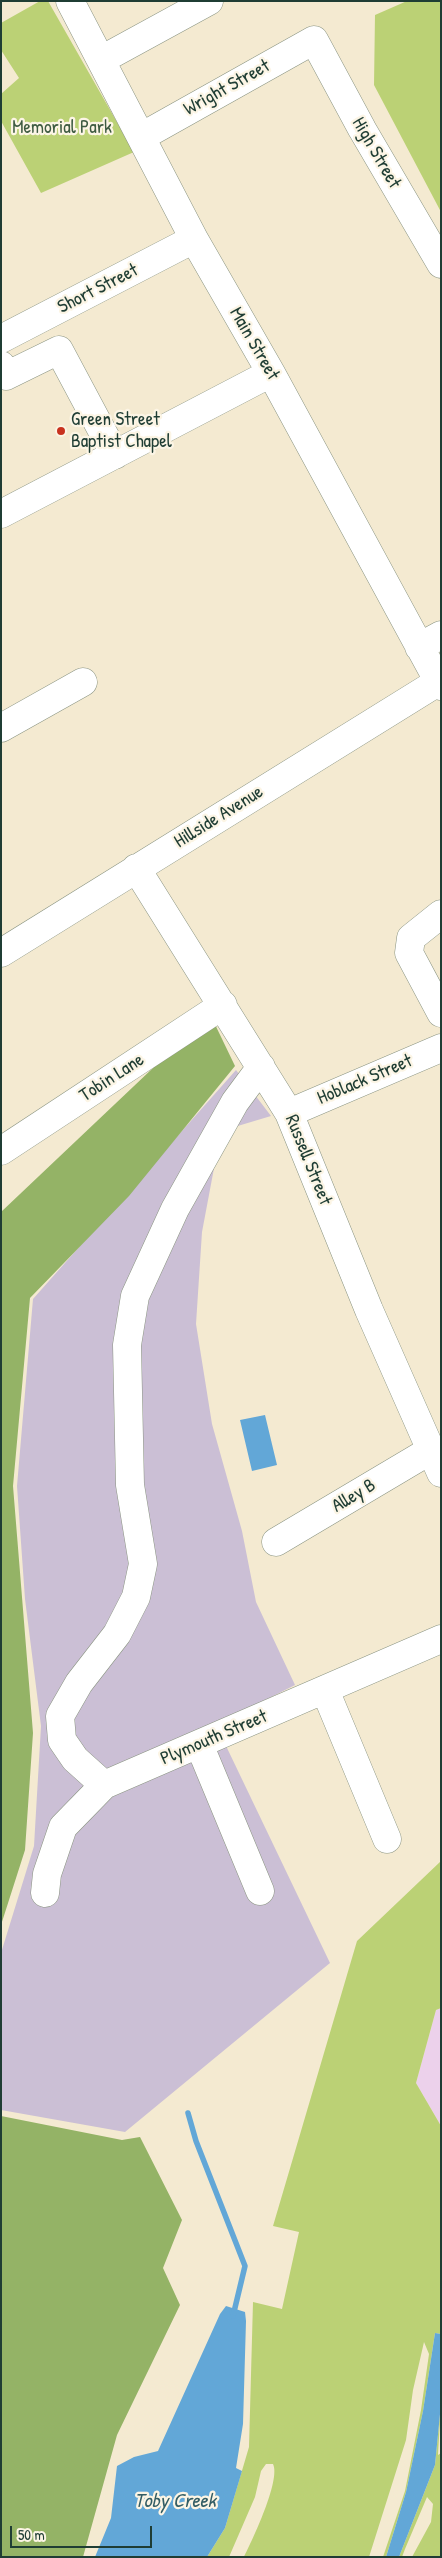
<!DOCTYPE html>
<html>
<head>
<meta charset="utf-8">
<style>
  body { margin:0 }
  #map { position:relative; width:442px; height:2558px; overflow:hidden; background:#f4ead1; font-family:"Patrick Hand",sans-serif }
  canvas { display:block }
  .frame { position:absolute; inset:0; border:2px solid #1f3d34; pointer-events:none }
  .scale { position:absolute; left:10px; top:2526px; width:142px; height:22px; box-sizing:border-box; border:2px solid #1f3d34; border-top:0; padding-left:6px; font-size:15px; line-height:18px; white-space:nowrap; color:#1f3d34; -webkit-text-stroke:4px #fcf5e5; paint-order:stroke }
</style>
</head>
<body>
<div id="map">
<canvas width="442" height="2558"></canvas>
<div class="frame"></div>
<div class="scale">50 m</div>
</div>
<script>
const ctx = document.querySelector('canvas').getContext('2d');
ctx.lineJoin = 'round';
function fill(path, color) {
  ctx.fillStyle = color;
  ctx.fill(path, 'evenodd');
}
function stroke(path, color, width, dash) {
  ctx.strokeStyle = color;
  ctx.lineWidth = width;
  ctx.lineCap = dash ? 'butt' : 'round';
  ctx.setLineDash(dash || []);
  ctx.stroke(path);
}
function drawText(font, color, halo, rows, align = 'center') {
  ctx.font = font + ' "Patrick Hand",sans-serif';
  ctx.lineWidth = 4.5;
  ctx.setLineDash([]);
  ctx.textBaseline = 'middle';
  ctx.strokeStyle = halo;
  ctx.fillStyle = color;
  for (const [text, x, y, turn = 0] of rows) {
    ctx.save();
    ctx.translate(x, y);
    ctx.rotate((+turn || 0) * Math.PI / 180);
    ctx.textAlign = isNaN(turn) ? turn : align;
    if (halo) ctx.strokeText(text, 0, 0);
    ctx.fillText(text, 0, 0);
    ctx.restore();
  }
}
fill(new Path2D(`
  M441,2008V2126L416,2083L436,2010Z`), '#ecd1eb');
fill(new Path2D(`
  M236,1070L271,1116L221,1131L202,1232L196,1324L212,1424L242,1531L256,1602L295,1685L216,1725L330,1963L125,2132L1,2110V1953L34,1846L41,1726L25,1599L17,1486L33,1299Z`), '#cbbfd5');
fill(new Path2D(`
  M40,1H48L134,152L41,193L1,121V94L19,78L1,50V23Z
  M407,1H441V212L374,85L375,15Z
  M441,1861V2008L436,2010L416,2083L441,2126V2334L435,2333L423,2411L406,2492L386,2557H383L405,2491L421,2410L429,2354L424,2342L413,2390L406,2440L369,2557H244C252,2541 281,2480 273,2464H266L261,2471L255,2497L229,2557H207L225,2528L249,2447L253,2302L282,2309L299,2232L273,2226L357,1941Z
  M441,2404L438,2455L441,2453V2554L440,2557H412L431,2522L433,2504L427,2497L405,2549L402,2557H399L435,2465Z`), '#bbd175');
fill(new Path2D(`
  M210,1014L235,1066L129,1196L30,1298L13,1486L33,1733L25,1850L1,1925V1212Z
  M1,2116L122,2140L140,2137L182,2220L163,2268L180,2305L117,2435L83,2557H1Z`), '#94b366');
fill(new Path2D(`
  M265,1415L277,1465L252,1471L240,1420Z
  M226,2306L245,2312L246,2321L243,2424L236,2468L242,2471L225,2528L207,2557H95L111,2518L117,2466L134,2457L158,2451L220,2314Z
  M435,2333L441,2334V2404L435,2465L399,2557H386L406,2492L423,2411Z`), '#62a7d7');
stroke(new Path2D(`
  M188,2113L196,2141L245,2266L233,2316`), '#62a7d7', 5.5);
const minor = new Path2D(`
  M70,1L194,239L271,373L441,686
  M101,60L209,1
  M141,137L314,40L362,129L441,264
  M1,339L194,239
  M1,365L6,376L59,350L115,455
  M1,514L271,373
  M419,647L441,635
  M1,728L83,682
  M136,868L289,1113L369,1310L441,1473
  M441,914L411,938L409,953L441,1013
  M1,953L438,682
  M289,1113L441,1048
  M1,1151L223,1005
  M276,1542L431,1450
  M325,1690L387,1839
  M199,1744L260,1891
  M104,1785L75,1759L62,1740L60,1716L79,1683L117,1634L136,1597L143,1564L130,1485L127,1345L135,1296L175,1209L235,1102L261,1067
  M45,1893L47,1874L63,1827L104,1785L441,1639`);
stroke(minor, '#8a9482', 29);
stroke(minor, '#fff', 28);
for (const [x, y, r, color] of [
  [61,431,5,"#c8321e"]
]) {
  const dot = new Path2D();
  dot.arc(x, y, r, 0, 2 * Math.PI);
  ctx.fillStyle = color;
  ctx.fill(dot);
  stroke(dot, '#fcf5e5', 2);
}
drawText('19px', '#1f3d34', '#fcf5e5', [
  ["Wright Street",227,88,-29],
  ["High Street",376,153,60],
  ["Short Street",98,289,-27],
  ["Main Street",254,344,60],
  ["Hillside Avenue",219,817,-32],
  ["Tobin Lane",112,1078,-33],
  ["Hoblack Street",365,1080,-23],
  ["Russell Street",308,1160,68],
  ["Alley B",354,1496,-31],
  ["Plymouth Street",214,1738,-23]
]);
drawText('19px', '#3e5b41', '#fcf5e5', [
  ["Memorial Park",62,128]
]);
drawText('19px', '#1f3d34', '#fcf5e5', [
  ["Green Street",71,420],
  ["Baptist Chapel",71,442]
], 'left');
drawText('italic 20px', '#335d65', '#fcf5e5', [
  ["Toby Creek",175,2502]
]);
</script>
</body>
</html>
